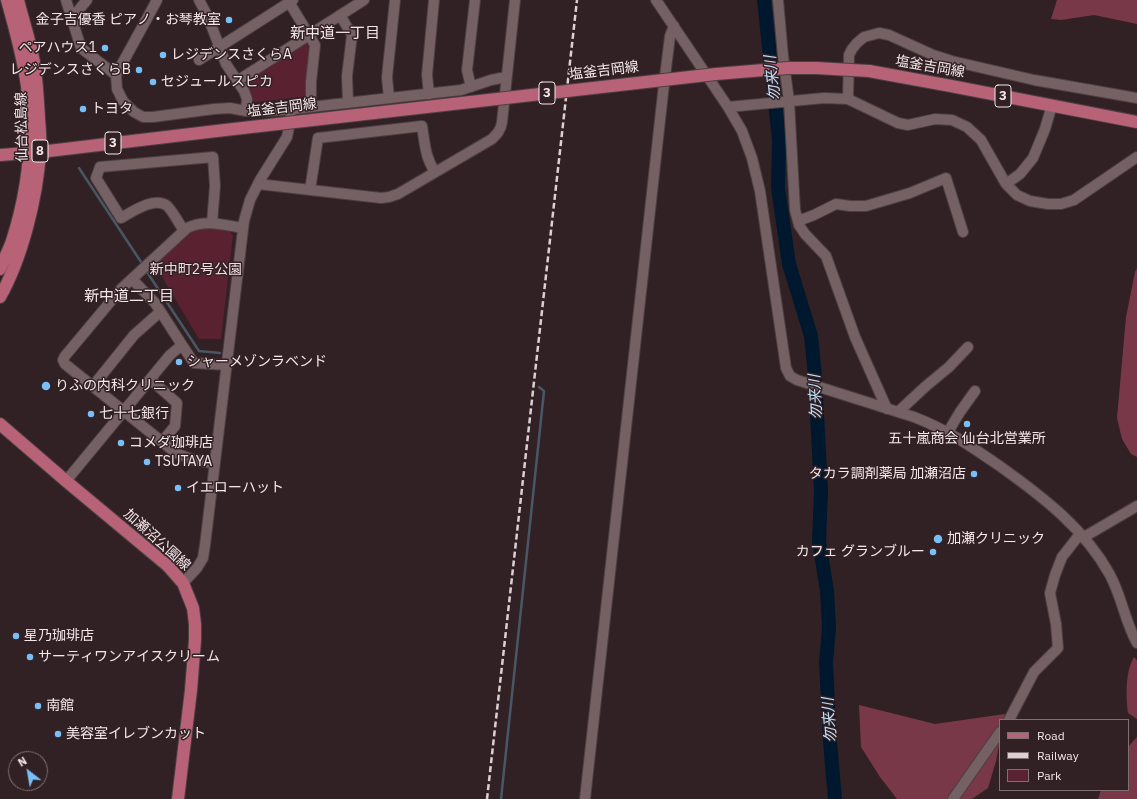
<!DOCTYPE html>
<html>
<head>
<meta charset="utf-8">
<style>
  body { margin:0 }
  #map { position:relative; width:1137px; height:799px; overflow:hidden; background:#322124; font-family:"IBM Plex Sans",sans-serif }
  canvas { display:block }
  .legend { position:absolute; left:999px; top:719px; width:130px; height:72px; box-sizing:border-box; background:#322124; border:1px solid #7f7073; margin:0; padding:5px 7px; list-style:none; font-size:12px; color:#f3e7e9 }
  .legend li { display:flex; align-items:center; gap:8px; height:20px }
  .legend b { width:20px; border:1px solid #7f7073 }
  .north { position:absolute; left:8px; top:751px; width:40px; height:40px; box-sizing:border-box; background:#322124; border:1px solid #7f7073; border-radius:50%; rotate:329deg; font-size:11px; font-weight:700; line-height:16px; text-align:center; color:#f3e7e9 }
  .north::after { content:''; display:block; margin:auto; width:14px; height:18px; background:#77c0f7; clip-path:polygon(50% 0,100% 100%,50% 72%,0 100%) }
</style>
</head>
<body>
<div id="map">
<canvas width="1137" height="799"></canvas>
<ul class="legend">
<li><b style="height:5px;background:#b76276"></b>Road</li>
<li><b style="height:5px;background:#dcd0d2"></b>Railway</li>
<li><b style="height:11px;background:#5a2230"></b>Park</li>
</ul>
<div class="north">N</div>
</div>
<script>
const ctx = document.querySelector('canvas').getContext('2d');
ctx.lineJoin = 'round';
function fill(path, color) {
  ctx.fillStyle = color;
  ctx.fill(path, 'evenodd');
}
function stroke(path, color, width, dash) {
  ctx.strokeStyle = color;
  ctx.lineWidth = width;
  ctx.lineCap = dash ? 'butt' : 'round';
  ctx.setLineDash(dash || []);
  ctx.stroke(path);
}
function drawText(font, color, halo, rows, align = 'center') {
  ctx.font = font + ' "IBM Plex Sans","Noto Sans JP",sans-serif';
  ctx.lineWidth = 3;
  ctx.setLineDash([]);
  ctx.textBaseline = 'middle';
  ctx.strokeStyle = halo;
  ctx.fillStyle = color;
  for (const [text, x, y, turn = 0] of rows) {
    ctx.save();
    ctx.translate(x, y);
    ctx.rotate((+turn || 0) * Math.PI / 180);
    ctx.textAlign = isNaN(turn) ? turn : align;
    if (halo) ctx.strokeText(text, 0, 0);
    ctx.fillText(text, 0, 0);
    ctx.restore();
  }
}
fill(new Path2D(`
  M305,43L310,44L307,93L303,97L254,102C248,97 244,88 246,80Z
  M201,227L228,229L233,235L221,339H199L155,265C168,253 184,232 201,227Z`), '#5a2230');
fill(new Path2D(`
  M1057,0H1137V24L1094,15L1061,20L1051,19Z
  M1137,268V457L1131,454L1122,439L1117,418L1126,317L1135,272Z
  M1134,657L1137,660V719L1128,713C1126,696 1125,672 1134,657Z
  M859,705L935,724L1005,714L1004,720H1000V739L996,761L988,788L972,799H897L880,777L861,747Z
  M1137,737V799H1098L1101,790H1128V747Z`), '#793847');
stroke(new Path2D(`
  M79,168L143,265
  M145,269L199,351L220,353
  M501,799L544,391L539,387`), '#495665', 2.5);
stroke(new Path2D(`
  M764,0L779,140L778,188L789,264L811,336L815,376L821,491L819,541L827,591L829,628L826,662L830,742L835,799`), '#00182d', 14);
const minor = new Path2D(`
  M66,0L81,48L116,75L117,89L123,101L134,112L143,117H153L214,109L230,108L246,111H268L293,109L461,90L491,80L501,78H506
  M199,0L208,17L226,64L244,91L247,99L246,111
  M656,0L728,107L742,131L752,158L760,191L786,368L790,376L797,380L914,417C948,430 972,447 1001,467C1043,497 1085,529 1110,575C1122,597 1125,622 1137,643
  M778,0L783,56L789,101L795,210L799,225L805,234L826,256L855,337L887,409
  M289,2L315,45L311,82V106
  M340,15L352,35L347,76L348,103
  M72,18L87,0
  M199,60L293,0
  M116,75L157,0
  M237,81L364,0
  M471,87L467,70L475,0
  M429,94L427,75L434,0
  M389,98L387,77L395,0
  M848,99L849,55L852,49L857,43L864,37L879,33L889,35L933,55L952,61L1034,80L1137,98
  M728,107L824,98L848,99L898,123L908,125L935,119L952,120L967,127L981,140L1006,184L1020,174L1033,158L1045,129L1052,105
  M258,184L381,198L389,197L398,194L492,139C497,134 501,130 502,122L515,0
  M1006,184L1017,195L1030,201L1048,204H1061L1074,200L1137,157
  M310,190L318,138L422,126C425,144 425,157 435,172
  M798,221L814,215L836,204L850,206H866L910,193L946,178L963,232
  M184,231C180,225 171,208 166,205C153,197 132,212 121,218L96,178L100,167L213,157L215,186L212,223
  M132,279L155,303L182,345L194,363L226,365
  M151,380L177,403L175,426L162,442
  M93,386L134,335L160,312
  M898,412L926,386L949,367L968,347
  M948,432L960,412L975,391
  M215,463C199,462 190,459 176,453L65,364L63,360L65,356L121,289L187,228C206,219 223,225 243,228
  M66,481L170,355L182,345
  M1084,537L1137,506
  M183,583L197,568L203,558L205,545L244,221L250,200L260,180L287,137L291,117
  M1009,720L1034,672L1058,648L1056,624L1050,593L1055,575L1062,557L1080,534
  M585,799L663,93L670,36L674,26
  M953,799L1000,732`);
const major = new Path2D(`
  M869,71L951,86L1137,122
  M0,155L40,152L225,130
  M0,269C4,259 9,250 12,241C28,191 34,138 27,86C23,57 15,28 7,0
  M0,297C22,258 37,198 40,152C41,141 40,130 39,119C38,100 37,81 34,62C30,41 23,20 18,0
  M0,424L66,481L168,566L183,583L193,608L195,624V640L191,690L178,799`);
stroke(minor, '#4d3f42', 12);
stroke(major, '#4d3f42', 14);
stroke(minor, '#756164', 10);
stroke(major, '#b76276', 12);
stroke(new Path2D(`
  M487,799L577,0`), '#dcd0d2', 2.5, [6, 3]);
const majorBridge = new Path2D(`
  M225,130L716,74L788,68H816L869,71`);
stroke(majorBridge, '#4d3f42', 14, []);
stroke(majorBridge, '#b76276', 12);
for (const [x, y, r, color] of [
  [229,20,4,"#77c0f7"],
  [105,48,4,"#77c0f7"],
  [163,55,4,"#77c0f7"],
  [139,70,4,"#77c0f7"],
  [153,82,4,"#77c0f7"],
  [83,109,4,"#77c0f7"],
  [179,362,4,"#77c0f7"],
  [46,386,5,"#77c0f7"],
  [91,414,4,"#77c0f7"],
  [967,424,4,"#77c0f7"],
  [121,443,4,"#77c0f7"],
  [147,462,4,"#77c0f7"],
  [974,474,4,"#77c0f7"],
  [178,488,4,"#77c0f7"],
  [938,539,5,"#77c0f7"],
  [933,552,4,"#77c0f7"],
  [16,636,4,"#77c0f7"],
  [30,657,4,"#77c0f7"],
  [38,706,4,"#77c0f7"],
  [58,734,4,"#77c0f7"]
]) {
  const dot = new Path2D();
  dot.arc(x, y, r, 0, 2 * Math.PI);
  ctx.fillStyle = color;
  ctx.fill(dot);
  stroke(dot, '#322124', 1.5);
}
for (const [x, y, w] of [
  [547,93,16],
  [1003,96,16],
  [113,143,16],
  [40,151,16]
]) {
  const box = new Path2D();
  box.roundRect(x - w / 2, y - 11, w, 22, 3);
  ctx.fillStyle = '#322124';
  ctx.fill(box);
  stroke(box, '#f3e7e9', 1);
}
drawText('bold 13px', '#f3e7e9', null, [
  ["3",547,93],
  ["3",1003,96],
  ["3",113,143],
  ["8",40,151]
]);
drawText('14px', '#f3e7e9', '#322124', [
  ["金子吉優香 ピアノ・お琴教室",221,20,"right"],
  ["ペアハウス1",97,48,"right"],
  ["レジデンスさくらA",171,55],
  ["レジデンスさくらB",131,70,"right"],
  ["セジュールスピカ",161,82],
  ["トヨタ",91,109],
  ["シャーメゾンラベンド",187,362],
  ["りふの内科クリニック",55,386],
  ["七十七銀行",99,414],
  ["五十嵐商会 仙台北営業所",967,439,"center"],
  ["コメダ珈琲店",129,443],
  ["TSUTAYA",155,462],
  ["タカラ調剤薬局 加瀬沼店",966,474,"right"],
  ["イエローハット",186,488],
  ["加瀬クリニック",947,539],
  ["カフェ グランブルー",925,552,"right"],
  ["星乃珈琲店",24,636],
  ["サーティワンアイスクリーム",38,657],
  ["南館",46,706],
  ["美容室イレブンカット",66,734]
], 'left');
drawText('14px', '#f3e7e9', '#322124', [
  ["塩釜吉岡線",930,67,10],
  ["塩釜吉岡線",604,71,-7],
  ["塩釜吉岡線",282,108,-7],
  ["仙台松島線",22,127,-91],
  ["加瀬沼公園線",157,540,42]
]);
drawText('14px', '#f2dde0', '#322124', [
  ["新中町2号公園",196,270]
]);
drawText('15px', '#f3e7e9', '#322124', [
  ["新中道一丁目",335,34],
  ["新中道二丁目",129,297]
]);
drawText('italic 15px', '#c1e1fb', '#322124', [
  ["勿来川",773,78,-96],
  ["勿来川",816,397,-93],
  ["勿来川",830,720,-94]
]);
</script>
</body>
</html>
